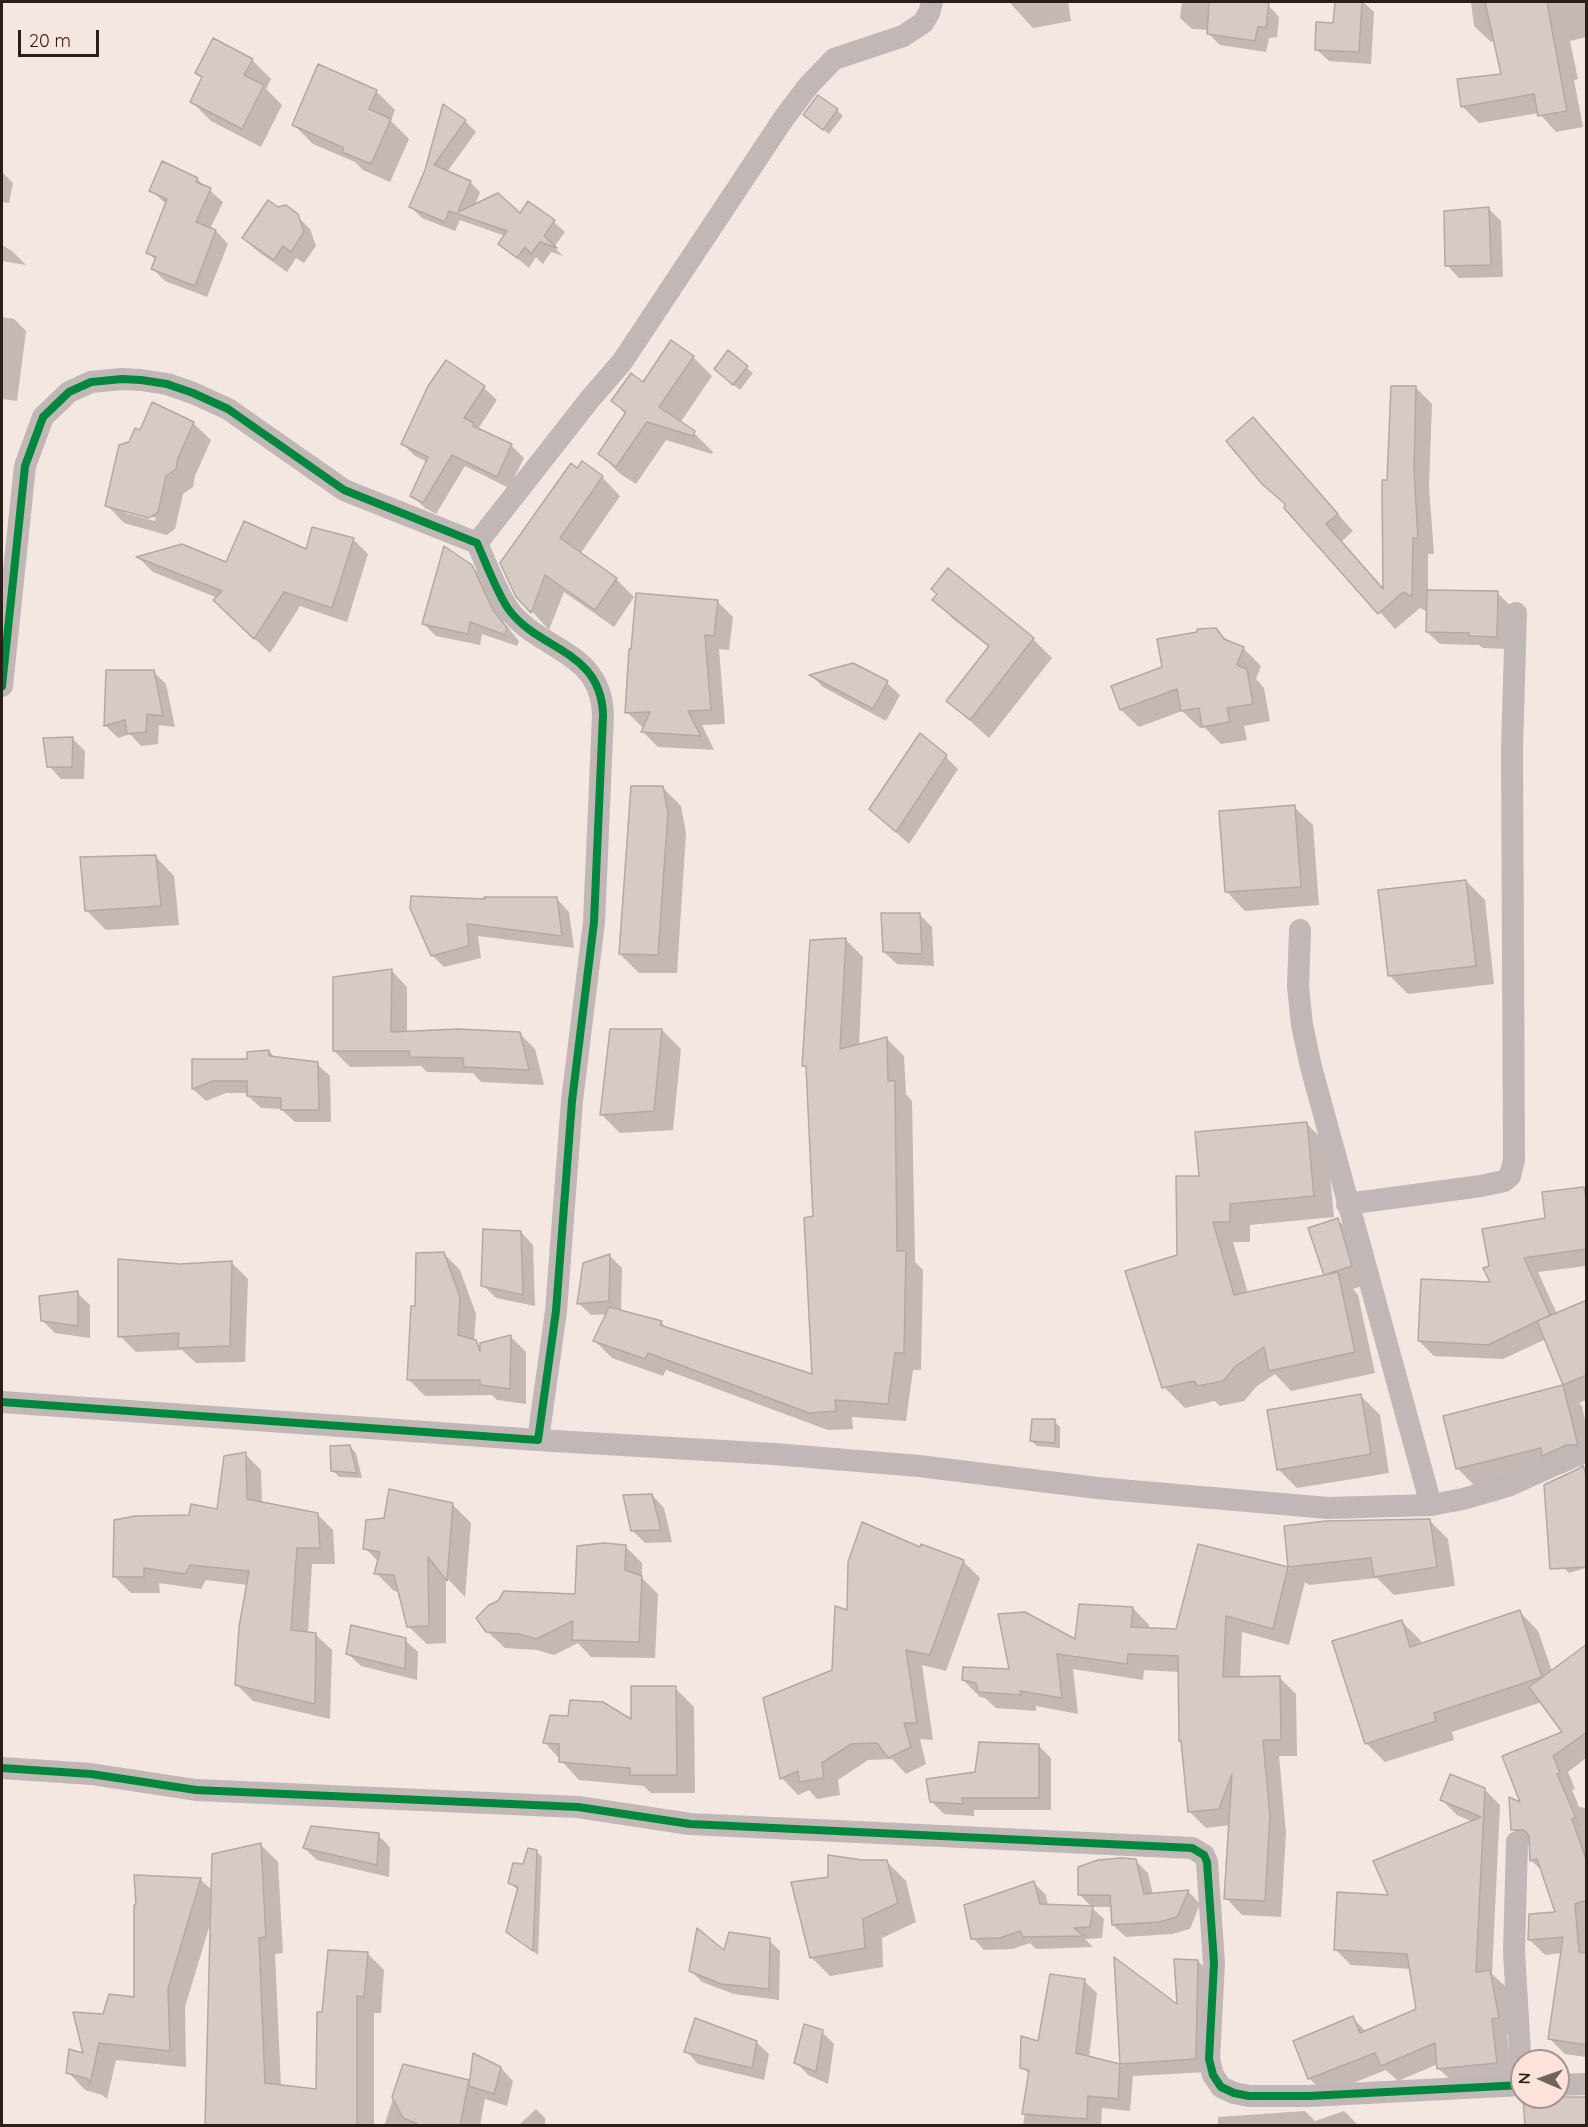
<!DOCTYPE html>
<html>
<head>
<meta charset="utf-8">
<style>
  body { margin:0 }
  #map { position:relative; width:1588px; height:2127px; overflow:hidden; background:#f4e6e0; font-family:Quicksand,sans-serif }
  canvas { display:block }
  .frame { position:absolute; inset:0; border:3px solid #291e19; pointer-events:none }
  .north { position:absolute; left:1510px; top:2049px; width:60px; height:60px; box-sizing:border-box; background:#fce2d8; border:2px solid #a8948c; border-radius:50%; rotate:272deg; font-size:16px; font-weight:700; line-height:24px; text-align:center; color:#291e19 }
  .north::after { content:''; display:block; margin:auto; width:21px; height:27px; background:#70645f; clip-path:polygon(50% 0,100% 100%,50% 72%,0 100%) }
  .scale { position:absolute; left:18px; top:30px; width:81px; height:27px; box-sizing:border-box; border:3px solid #291e19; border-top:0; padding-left:8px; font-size:18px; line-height:21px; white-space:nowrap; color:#291e19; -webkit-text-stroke:4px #fce2d8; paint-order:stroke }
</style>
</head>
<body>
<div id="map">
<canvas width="1588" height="2127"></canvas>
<div class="frame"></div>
<div class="north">N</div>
<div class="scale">20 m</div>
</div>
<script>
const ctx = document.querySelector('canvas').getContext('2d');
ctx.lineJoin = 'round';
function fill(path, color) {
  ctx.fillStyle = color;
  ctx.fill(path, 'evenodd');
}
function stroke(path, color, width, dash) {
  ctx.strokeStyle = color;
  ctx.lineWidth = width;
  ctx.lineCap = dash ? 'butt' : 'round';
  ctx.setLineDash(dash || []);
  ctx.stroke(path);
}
fill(new Path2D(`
  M1011,2H1068L1071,21L1033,28L1011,4Z
  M1182,2H1268V5L1279,17L1277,37L1269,38L1266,52L1220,45L1209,34V30L1192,29L1180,18Z
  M1336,2H1363L1374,12L1371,64L1329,61L1316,49L1335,24Z
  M1471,2H1586V37L1570,41L1578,79L1574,80L1583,127L1556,132L1539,113L1479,123L1462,106L1503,75L1495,40L1491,42L1474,26Z
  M252,60L271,79L266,89L282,105L261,147L211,121L192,102L203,79L196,73Z
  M376,91L395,110L391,121L409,139L390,182L363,170L355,162L313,144L294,125Z
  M837,110L843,116L829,134L811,121Z
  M465,121L476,132L447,172L470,182L480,192L475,205L520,215L529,203L554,222L565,232L554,247L563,256L551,252L543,264L536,257L529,268L500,244L505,236L460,220L455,231L422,218L411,207L426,170Z
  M2,172L13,183L9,203L2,202Z
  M197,179L223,202L210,229L216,231L228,244L207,297L165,281L153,269L156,261L148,252L166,204L151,190Z
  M277,208L297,216L310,229L316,246L304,263L296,258L287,272L256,250L244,238Z
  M1489,209L1501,221L1503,277L1459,278L1447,265Z
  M2,245L12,251L26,265L2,261Z
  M2,317L14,319L26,331L17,401L2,399Z
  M729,353L753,373L740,390L721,375Z
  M693,357L712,376L680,423L694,433L713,452L712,454L666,440L636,484L619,473L600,454L626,415L613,401Z
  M446,362L484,388L497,400L478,429L511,445L524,458L509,488L465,466L436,514L425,508L412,495L428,462L415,456L403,444Z
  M1416,388L1432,404L1429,487L1434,554H1428V591L1497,593L1510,605L1509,649L1483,648L1479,645L1440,644L1427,632L1428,612L1420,608L1395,629L1286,505L1263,483L1253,419L1353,531L1342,541L1385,590L1388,481Z
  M193,423L211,440L195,476L193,487L183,494L175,529L167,535L124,523L107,505L130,443L141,432ZM125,510L156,518L155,521L125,513Z
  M582,463L602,477L620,496L580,554L616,579L634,597L614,627L564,592L549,630L518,596Z
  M353,539L368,554L347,622L300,606L270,653L230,616L218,598L153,572L139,558L227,564L307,551Z
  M471,566L484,579L505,624L519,641L517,646L482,634L480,645L436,636L424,624Z
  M948,570L1033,639L1052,658L989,738L948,701L990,648L953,619L934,600L939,594Z
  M718,602L733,617L729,650L719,649L725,724L702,725L714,750L658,747L643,732L645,727H642L627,712Z
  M1216,629L1230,643L1243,648L1261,666L1256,679L1264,688L1270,721L1244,726L1247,740L1221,744L1204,727L1200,728L1182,711L1139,727L1121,710L1113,687L1164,668Z
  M153,671L166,684L175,727L159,725L158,744L141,746L130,734L118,738L105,725Z
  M812,676L887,683L900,695L886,721L823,687Z
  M72,738L85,751L84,779H61L49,766Z
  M946,757L958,769L909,844L871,809Z
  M662,787L681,806L686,833L677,973H639L620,954Z
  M1294,807L1313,825L1319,905L1245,911L1227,892Z
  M155,856L174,876L179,925L106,930L87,911Z
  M1466,881L1485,900L1494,984L1408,994L1389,975Z
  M557,899L569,912L574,948L478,936L481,958L444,967L432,955L487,900Z
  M919,914L932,927L934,966L897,964L884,952Z
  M845,939L863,957L859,1046L886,1038L904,1056L906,1094L912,1101L915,1262L923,1270L921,1370H913L906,1421L852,1417L853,1429L828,1430L666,1370L663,1376L612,1358L595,1341L608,1314L591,1315L578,1303L585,1264L610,1256L622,1268L621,1312L661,1322L669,1330L813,1376L815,1217L807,1069L804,1065Z
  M392,971L407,987V1032L519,1033L535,1049L544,1085L481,1082L473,1073L427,1072L421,1066L350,1067L334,1051Z
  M662,1030L681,1049L673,1130L620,1133L601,1114Z
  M269,1051L276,1059L317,1064L330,1076L331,1122H295L281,1109L261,1108L248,1096V1093H226L206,1101L193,1089V1061H248Z
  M1306,1123L1327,1144L1334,1217L1250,1225V1242H1233L1248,1293L1325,1275L1310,1229L1338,1220L1356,1238L1368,1284L1353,1289L1358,1295L1375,1373L1291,1391L1275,1374L1257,1386L1244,1401L1220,1406L1215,1401L1185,1408L1164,1387L1179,1256L1201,1178Z
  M1584,1188L1586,1191V1266L1538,1272L1557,1314L1586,1303V1400L1579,1403L1582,1406L1586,1424V1463L1562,1474L1556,1468L1477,1488L1458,1469L1445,1417L1565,1386L1546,1339L1503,1359L1434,1356L1419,1341L1492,1284L1546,1219Z
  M521,1232L533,1245L535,1306L496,1298L483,1285Z
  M443,1253L460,1270L476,1314L474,1341L482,1348L510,1336L526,1352V1404L497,1400L492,1395L425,1396L409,1380L416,1308Z
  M231,1262L248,1279L245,1362L196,1363L182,1350L136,1352L120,1336L180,1265Z
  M77,1293L90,1305V1338L55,1333L42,1320Z
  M1361,1396L1380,1415L1389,1473L1297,1488L1278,1469Z
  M1054,1421L1060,1427V1448L1037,1446L1031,1441Z
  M350,1447L356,1453L362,1478L339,1477L333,1471Z
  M245,1454L261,1470L262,1504L317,1514L333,1530L335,1564H312L308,1633L315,1634L332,1650L330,1719L253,1701L237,1685L248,1585L206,1580L201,1589L159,1583L160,1593H131L115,1577L190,1517L219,1511Z
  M1583,1467L1586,1470V1568L1569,1573L1550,1555Z
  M652,1495L664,1508L672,1542L645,1543L632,1530Z
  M453,1505L471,1523L465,1597L446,1577V1643L427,1644L408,1626L400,1592L394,1591L376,1573L379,1562L365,1548Z
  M1429,1520L1448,1539L1455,1586L1394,1595L1377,1578L1309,1585L1305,1582L1289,1645L1242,1632L1240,1678H1280L1296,1694L1297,1756H1279L1286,1833L1281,1917L1242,1915L1226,1898L1230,1825L1206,1828L1189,1811L1179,1672L1144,1670L1143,1680L1073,1669L1078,1714L1036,1706V1711L996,1708L985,1698L980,1697L963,1680L1011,1670L1076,1641L1133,1608L1149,1625V1629L1177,1631L1199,1546L1290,1569L1286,1527Z
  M625,1546L642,1563V1578L658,1594L655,1658L591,1657L578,1643L554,1655L537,1650L505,1648L487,1631L576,1595Z
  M921,1549L963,1561L980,1578L946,1671L922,1665L933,1740L920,1739L926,1764L906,1774L892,1759L868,1760L838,1780L840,1795L817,1799L809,1790L798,1795L782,1778L765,1699L833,1671L848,1612Z
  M1520,1612L1538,1631L1552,1671L1586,1660V1758L1568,1772L1575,1789L1572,1790L1579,1807L1586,1808V2057L1565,2054L1549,2038L1562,1953L1545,1955L1529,1939L1557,1913L1543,1872L1531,1860V1845H1528L1513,1829L1523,1805L1565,1733L1542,1702L1452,1732L1454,1740L1385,1762L1366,1743L1402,1622L1421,1641L1422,1645Z
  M405,1640L418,1652L417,1680L361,1666L348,1654Z
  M675,1688L694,1707L695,1793H651L644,1786L579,1780L545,1743L632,1722Z
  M1039,1746L1051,1758V1810H974V1816L944,1814L931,1801L977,1773Z
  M1484,1789L1500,1805L1492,1974L1506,1987L1514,2034L1507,2035L1512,2079L1455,2084L1439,2069L1438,2064L1398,2081L1386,2070L1325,2094L1310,2079L1295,2041L1353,2018L1366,2032L1418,2010L1411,1969L1351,1965L1335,1949L1473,1822L1457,1815L1442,1800Z
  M378,1835L390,1847L389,1877L317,1860L304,1848Z
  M261,1845L278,1862L283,1953L275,1954L281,2086L318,2090L324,2013L367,1953L384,1970L381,2013H374V2126H207L211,1921L185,2007L186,2067L116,2060L107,2099L102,2095L85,2090L68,2072L85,2056L104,2016L135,1999L138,1906L136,1877L201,1880L213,1891Z
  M536,1851L542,1857L538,1955L507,1931L518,1890L510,1883Z
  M1135,1860L1148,1873L1153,1895L1188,1891L1200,1904L1190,1929L1172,1934L1126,1937L1113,1925L1112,1907H1092L1079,1894Z
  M861,1861L887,1862L906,1881L916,1922L882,1938L883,1967L830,1976L811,1957L829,1879Z
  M1034,1883L1046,1895L1048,1906L1092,1908L1104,1919L1102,1938L1085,1939L1093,1947L1036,1949L1030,1943L1013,1949L984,1950L973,1938Z
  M769,1940L780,1951L779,2000L734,1994L702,1982L691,1971L725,1952Z
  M1115,1961L1179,2007L1198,1961L1211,1974L1208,2072L1133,2076L1130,2111L1102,2108L1101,2126H1023L1030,2075L1022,2067L1084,1981L1097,1993L1089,2058L1122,2066Z
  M822,2032L834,2044L828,2084L808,2075L796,2062Z
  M756,2042L769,2054L764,2080L698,2064L686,2051Z
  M404,2066L468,2082L470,2084L501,2068L513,2081L507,2106L485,2099L480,2126H384Z
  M536,2109L545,2118V2126H518Z
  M1305,2111L1315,2121L1344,2111L1359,2126H1218V2117Z`), '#0003');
const building = new Path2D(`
  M1209,2H1269L1266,27H1258L1255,41L1207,34Z
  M1335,2H1362L1359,52L1315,50L1316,22L1333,23Z
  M1485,2H1547L1567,111L1538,116L1534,94L1461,107L1457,79L1501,74Z
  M213,38L253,59L244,75L264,85L242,129L190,102L202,77L195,73Z
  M318,64L377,90L369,109L391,119L371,164L342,152L344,148L292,125Z
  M818,95L838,109L823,130L803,115Z
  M443,104L466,120L434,165L471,181L458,212L498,193L520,213L528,201L555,220L544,236L557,248L540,242L531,254L525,247L517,258L498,244L507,231L449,211L445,222L409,207L425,170Z
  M162,161L198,178L196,182L211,188L196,222L216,230L195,286L151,269L156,257L146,253L167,199L149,191Z
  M268,200L278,207L286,205L298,214L304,232L291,252L283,246L274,260L242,238Z
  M1489,207L1491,265L1445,266L1444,211Z
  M671,340L694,356L659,407L695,431L693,436L647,422L616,467L598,454L626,412L611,401L631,373L643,382Z
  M728,350L748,366L733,385L714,369Z
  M446,360L485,386L464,418L474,423L473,426L512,444L497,477L452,455L423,503L410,496L428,457L401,444L428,386Z
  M1391,386H1416L1414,470L1418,539L1413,538L1412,597L1403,592L1378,614L1284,508L1285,504L1262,484L1226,441L1253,417L1338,514L1326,524L1383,589L1382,480H1387Z
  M152,402L194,422L178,458L176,469L166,476L158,512L149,518L105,506L119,445L129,442L135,428L140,430Z
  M582,461L603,476L560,538L617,578L595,610L545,575L531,613L516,597L500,563L571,463L577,468Z
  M244,521L306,549L312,527L354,538L332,608L284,592L254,639L213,600L222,591L136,557L182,544L226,562Z
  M444,546L472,565L493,610L507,628L505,635L470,622L468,634L422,624Z
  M948,568L1034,638L970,720L946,701L989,646L932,600L937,594L931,589Z
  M1427,590L1498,591L1497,637L1469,636V633L1426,632Z
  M636,593L718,600L714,636L705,635L711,710L688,711L701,736L641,732L650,712L625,713L629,649H631Z
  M1216,628L1224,639L1244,647L1237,665L1247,669L1253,704L1227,708L1230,722L1202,727L1199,708L1181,711L1177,689L1120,710L1111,686L1162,667L1157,639L1197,632V629Z
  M853,663L888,681L873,709L809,675Z
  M106,670H154L163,716L147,714L146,732L127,734L125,720L104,726Z
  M920,733L947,755L896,832L869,809Z
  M73,737L72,767H47L43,738Z
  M631,786H663L668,813L658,955L619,954Z
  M1295,805L1301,887L1225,892L1219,811Z
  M156,855L161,906L85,911L80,857Z
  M1466,880L1476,966L1388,976L1378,890Z
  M411,896L485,899L484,897H557L562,936L467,924L469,946L431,956L410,908Z
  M881,913H920L922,954L883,952Z
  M846,938L840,1049L887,1037L888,1081H895L897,1251H906L904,1353H895L888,1404L835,1400L836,1411L809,1413L648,1353L645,1359L593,1341L609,1307L662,1321L660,1325L812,1374L804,1218L813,1216L806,1066H802L810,940Z
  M392,969L391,1032L458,1029L520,1032L529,1070L464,1067L463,1058L410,1057L409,1051H333V977Z
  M610,1029H662L654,1111L600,1115Z
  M269,1050V1056L318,1062L319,1110H281V1098L247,1096V1081H213L192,1089V1059H247V1052Z
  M1307,1122L1314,1196L1230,1204V1222H1213L1234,1295L1338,1272L1355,1352L1269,1371L1264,1347L1236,1366L1223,1381L1198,1386L1194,1381L1162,1388L1125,1271L1177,1255L1176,1176H1199L1195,1132Z
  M1584,1187L1587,1205V1249L1524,1258L1550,1315L1488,1345L1418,1341L1421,1279L1490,1282L1483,1268L1489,1266L1482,1229L1545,1218L1542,1192Z
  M1338,1218L1352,1266L1324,1275L1308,1228Z
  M483,1229L521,1231L523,1295L481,1286Z
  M444,1252L460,1297L458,1335L476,1340L480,1351V1343L511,1335L510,1389L480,1385V1380H407L411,1306H415L416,1253Z
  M610,1254L609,1301L577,1304L583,1263Z
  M118,1259L180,1264L232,1261L230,1346L178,1348L179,1333L118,1337Z
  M78,1291V1326L41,1321L39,1296Z
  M1587,1300V1375L1563,1385L1537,1321Z
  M1563,1385L1578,1445H1567L1542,1456L1541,1448L1456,1469L1443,1416Z
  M1361,1394L1371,1454L1277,1470L1267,1410Z
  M1032,1419H1055V1443L1030,1441Z
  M350,1445L357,1473L331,1471L330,1446Z
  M246,1452L247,1499L318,1513L320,1548H297L291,1630L316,1633L315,1704L235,1685L239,1627L249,1571L190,1565L185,1574L144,1568V1577H113L114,1520L135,1516L189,1515L191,1504L217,1509L224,1456Z
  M1583,1465L1587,1479V1567L1550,1569L1544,1485L1578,1469Z
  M389,1489L453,1503L447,1581L428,1557L429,1626L407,1627L394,1575L374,1574L380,1552L363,1549L366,1520L384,1518Z
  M652,1494L661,1530L631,1531L623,1495Z
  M1430,1519L1437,1567L1374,1577L1371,1558L1288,1567L1284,1526L1326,1521Z
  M862,1522L920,1547L921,1544L964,1560L930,1655L906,1650L917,1723H904L911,1747L888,1758L877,1743L851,1744L822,1763L824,1778L799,1782L798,1771L780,1779L763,1698L832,1670L835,1606L847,1610L848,1562Z
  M604,1543L626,1545L625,1570L642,1576L639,1642L572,1640L573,1621L536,1639L519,1634L486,1632L476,1618L489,1605L498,1601L504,1591L575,1594L577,1546Z
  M1198,1544L1288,1567L1273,1629L1226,1616L1223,1677L1280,1676L1281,1740H1263L1270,1816L1265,1901L1224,1899L1232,1774L1219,1809L1188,1812L1181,1741H1179L1178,1656L1128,1654L1127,1664L1057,1654L1062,1698L1020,1691L1021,1695L978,1692L976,1683L962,1680L963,1667L1009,1669L998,1614L1025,1612L1075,1639L1079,1604L1133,1607L1131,1627L1176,1629Z
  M1520,1610L1542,1677L1434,1713L1436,1721L1365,1744L1332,1641L1402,1620L1410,1647Z
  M351,1625L406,1638L405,1669L346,1654Z
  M1587,1644V1732L1553,1756L1560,1773L1557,1774L1576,1818L1572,1819L1587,1862V1900L1575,1904L1579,1952L1587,1953V2045L1548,2039L1563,1937L1528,1940L1529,1914L1555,1912L1537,1859L1530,1861L1529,1836L1524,1830H1511L1509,1797L1520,1802L1502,1756L1562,1732L1529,1687Z
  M631,1686H676L677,1775H630V1768L559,1762V1744L543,1743L550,1715L568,1716L570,1700L603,1702L631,1719Z
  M979,1742L1039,1744V1798H962L963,1804L930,1802L926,1779L975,1772Z
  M1450,1774L1485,1788L1476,1972L1490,1970L1499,2018L1492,2019L1497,2063L1437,2069L1435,2043L1381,2066L1375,2053L1308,2079L1293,2041L1353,2016L1360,2033L1416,2009L1407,1954L1334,1950L1337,1892L1388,1895L1373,1861L1481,1817L1440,1800Z
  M311,1826L379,1833L377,1865L303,1848Z
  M261,1843L266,1937L259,1938L265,2083L316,2089L317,2012H322L328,1950L368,1952L364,1997L357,1996V2126H205L212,1854Z
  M528,1848L537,1850L533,1951L506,1932L518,1887L508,1883L513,1863L523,1864Z
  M828,1855L862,1860H887L898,1903L863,1919L865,1948L810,1958L791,1882L828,1877Z
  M1121,1858L1136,1859L1144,1894L1189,1890L1177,1917L1159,1922L1112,1925L1110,1895H1078V1867L1098,1860Z
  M134,1875L201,1878L168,1989L170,2051L99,2043L90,2084L88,2079L66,2073L69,2049L83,2053L73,2012L103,2014L109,1994L134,1997V1905H136Z
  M1034,1881L1040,1904L1093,1906L1090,1927L1074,1928L1084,1936L1023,1937L1020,1931L1000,1938L971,1939L964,1905Z
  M697,1928L724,1950L729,1932L770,1938L769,1989L721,1984L689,1971Z
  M1114,1957L1177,2004L1174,1959L1198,1960L1196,2059L1120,2064L1118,2099L1088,2096L1087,2119L1022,2114L1029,2070L1020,2068L1021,2036L1038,2041L1050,1974L1085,1979L1076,2053L1120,2064Z
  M695,2018L757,2041L752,2068L684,2052Z
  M804,2024L823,2030L816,2072L794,2063Z
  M473,2053L501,2067L494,2094L469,2086Z
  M403,2064L469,2080L460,2126H418L416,2123L403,2118L392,2097Z
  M1528,2097H1587V2126H1525L1523,2098Z`);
fill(building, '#d5cac4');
stroke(building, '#b3a9a2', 1.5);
stroke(new Path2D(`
  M477,543L590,399L622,362L784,118L809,85L834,59L903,36L923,23L929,13L932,2
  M2,686L25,466L43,417L69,392L91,382L122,379L141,380L167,384L193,393L228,409L344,490L477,543C485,561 498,595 509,610C540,651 601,650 603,715L594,922L572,1101L556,1311L538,1440L2,1402
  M1300,930L1298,986L1302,1025L1311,1067L1431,1505
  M1347,1204L1481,1186L1504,1181L1510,1176L1514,1160L1512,749L1516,613
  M538,1440L774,1454L919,1466L1097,1488L1328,1508L1431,1505L1463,1499L1508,1486L1572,1457
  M2,1768L91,1774L196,1790L578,1807L690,1824L1192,1848L1204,1855L1207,1862L1214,1963L1209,2059L1213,2075L1221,2087L1234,2093L1249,2096H1309L1522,2085
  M1517,1842L1514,1952L1522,2085
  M1558,2085L1586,2084`), '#c0b7b6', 22);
stroke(new Path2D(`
  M2,686L25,466L43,417L69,392L91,382L122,379L141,380L167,384L193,393L228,409L344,490L477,543C485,561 498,595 509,610C540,651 601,650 603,715L594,922L572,1101L556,1311L538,1440L2,1402
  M2,1768L91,1774L196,1790L578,1807L690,1824L1192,1848L1204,1855L1207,1862L1214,1963L1209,2059L1213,2075L1221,2087L1234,2093L1249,2096H1309L1522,2085`), '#00873e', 8);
</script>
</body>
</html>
